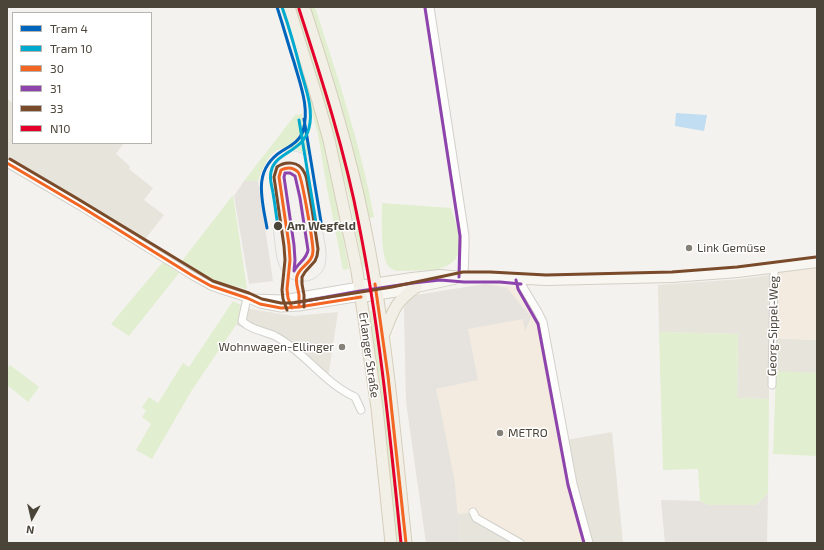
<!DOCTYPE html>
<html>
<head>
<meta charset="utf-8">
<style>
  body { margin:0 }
  #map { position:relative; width:824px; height:550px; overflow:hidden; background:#f4f2ee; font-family:"Exo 2",sans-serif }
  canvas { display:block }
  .frame { position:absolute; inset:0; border:8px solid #4b4439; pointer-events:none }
  .legend { position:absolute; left:12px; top:12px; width:140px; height:132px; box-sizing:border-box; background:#fff; border:1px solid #b7b4b0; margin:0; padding:5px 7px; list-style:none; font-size:12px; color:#4b4439 }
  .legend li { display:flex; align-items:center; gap:8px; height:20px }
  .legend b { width:20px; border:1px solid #b7b4b0 }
  .north { position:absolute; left:12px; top:498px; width:40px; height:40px; -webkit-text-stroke:3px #fff; paint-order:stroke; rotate:188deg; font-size:11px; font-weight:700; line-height:16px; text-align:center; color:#4b4439 }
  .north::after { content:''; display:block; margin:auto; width:14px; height:18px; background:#4b4439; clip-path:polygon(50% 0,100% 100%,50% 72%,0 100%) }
</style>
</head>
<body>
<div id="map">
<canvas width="824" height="550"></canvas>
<div class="frame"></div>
<ul class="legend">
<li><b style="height:5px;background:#0065bd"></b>Tram 4</li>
<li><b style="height:5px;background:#00a9ce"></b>Tram 10</li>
<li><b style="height:5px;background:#f26522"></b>30</li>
<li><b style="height:5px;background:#8e44ad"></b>31</li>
<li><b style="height:5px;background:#7a4b2a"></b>33</li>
<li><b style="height:5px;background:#e4002b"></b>N10</li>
</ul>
<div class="north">N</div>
</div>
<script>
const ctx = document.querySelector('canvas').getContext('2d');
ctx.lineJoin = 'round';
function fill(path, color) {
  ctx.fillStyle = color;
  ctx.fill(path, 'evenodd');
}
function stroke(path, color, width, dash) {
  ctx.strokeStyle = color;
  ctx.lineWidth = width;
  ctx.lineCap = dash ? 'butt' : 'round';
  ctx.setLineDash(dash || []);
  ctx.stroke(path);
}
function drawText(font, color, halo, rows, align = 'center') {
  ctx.font = font + ' "Exo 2",sans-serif';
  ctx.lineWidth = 3;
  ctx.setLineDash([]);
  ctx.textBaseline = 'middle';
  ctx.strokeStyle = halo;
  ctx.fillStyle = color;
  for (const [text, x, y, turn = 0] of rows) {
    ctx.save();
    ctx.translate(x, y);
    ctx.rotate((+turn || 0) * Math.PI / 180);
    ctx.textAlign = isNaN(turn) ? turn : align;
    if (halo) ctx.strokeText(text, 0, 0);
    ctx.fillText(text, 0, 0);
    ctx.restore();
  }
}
fill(new Path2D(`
  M7,99L13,103V143H124L116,154L130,166L129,169L153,188L144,200L164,215L139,247L31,180L7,167Z
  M770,275V338L817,340V373L769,372V399L737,398L738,334L659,332L658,285L741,279Z
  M239,304L250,309L294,316L338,312L329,372L325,380L278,342L236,325L240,314Z
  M612,432L623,543H589L566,440Z
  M473,512L526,543H460L457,514Z`), '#e7e4dc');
fill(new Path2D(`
  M817,267V340L776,338L777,270Z
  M485,284L523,287L538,312L573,484L589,543H526L472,512L457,514L460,543H426L406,402L404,308L416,295Z`), '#f3ebdf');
fill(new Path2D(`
  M768,493L767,543H665L661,500L700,501L709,505H756Z`), '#e6e2de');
fill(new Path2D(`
  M280,7H285L324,136L349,269L343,270L327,188L318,134L297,58Z
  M293,7H300L346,160L368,265L363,267L348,192L331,133Z
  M308,7H315C337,76 361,145 374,217L370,218L364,198Z
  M302,114L309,156C279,137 268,153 258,181H244L295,115Z
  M233,195L247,289L219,282L181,262Z
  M382,203L451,208L460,236L459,252L455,260L447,266L436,270L397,271C394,270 391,269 389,267C380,257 382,217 382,203Z
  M163,262L179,273L129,336L111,324Z
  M233,301L239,304L240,314L236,325L192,390L152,459L136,450L151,424L142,417L146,411L142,407L149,397L158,403L183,363L189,367Z
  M372,311L391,436L403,543H395L367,312Z
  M659,332L738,334L737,398L769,399L768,493L756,505H709L700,501L698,469L663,470Z
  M10,365L39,387L28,402L7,385V369Z
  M776,371L817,373V456L773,454Z`), '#e1eecf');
fill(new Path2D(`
  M244,181H258L273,281L249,284L234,196Z
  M485,284L507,288L531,317L525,331L523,319L468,329L478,380L436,389L439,402L455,483L460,543H426L406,402L404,308L408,300L416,295Z`), '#e6e3df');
fill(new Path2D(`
  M676,113L707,115L704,131L675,126Z`), '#c0ddf1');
const street = new Path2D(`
  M430,7L465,236V246L464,277
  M7,163L80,206L193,276L211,286L222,290L247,298L260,304L281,308L299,307L361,297
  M521,279L523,287L538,312L543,322L573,484L589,543
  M247,298L242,321C251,330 264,331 275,336C305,352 324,383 355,397L361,410
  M251,298L283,299L359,286
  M772,385L774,276V267
  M473,512L476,518L520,543`);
const secondary = new Path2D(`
  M359,286L412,278L440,275L464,277H490L546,280L672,277L738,272L817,262
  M361,297L393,292L454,279`);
const primary = new Path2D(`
  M289,7L318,101L329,140L357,271L377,408L391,543
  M304,7C327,78 349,149 364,222C386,328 395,436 406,543
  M384,334C393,311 395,302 416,287`);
stroke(street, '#d2d0cb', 9);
stroke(secondary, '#d3cfc5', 12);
stroke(primary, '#d6cebb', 13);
stroke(street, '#fdfdfc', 7);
stroke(secondary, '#f7f6f1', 10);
stroke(primary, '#f2efe6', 11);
stroke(new Path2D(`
  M278,153C294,147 309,152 313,170
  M273,227C275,238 275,259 281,269C291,287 319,285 325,265C328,254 324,239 322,228`), '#dbdbda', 1);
stroke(new Path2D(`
  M7,163L80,206L193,276L211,286L247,298L260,304L281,308L299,307L361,297
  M375,284L388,376L406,543
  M292,308L288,298L287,289L290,260L289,245L279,177L281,170C287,167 293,167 298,172C302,176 313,242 313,251C313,263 300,266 297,276C295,282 298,288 299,295C299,299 299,303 299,307`), '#f26522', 3);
stroke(new Path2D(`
  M425,8L460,236L459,277
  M285,173H290L295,176L300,198L308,250C307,259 298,263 294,271L295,260L294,245L284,177Z
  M516,280L518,289L538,324L568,485L584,543
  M300,302L360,291L413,283L440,280L464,282H500L521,284`), '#8e44ad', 3);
stroke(new Path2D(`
  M10,159L78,199L213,281L249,293L262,299L281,303H292L392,287L463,272H490L546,275L672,272L737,267L816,257
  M287,310L283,299L282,290L285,260L284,246L274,177L277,167C285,161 299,161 304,172C307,176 307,182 308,187C312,207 315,229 318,249L317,256L315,261L305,272L302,277V284L304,295V307`), '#7a4b2a', 3);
stroke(new Path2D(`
  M299,9C322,80 345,151 359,225C380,330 390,436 401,543`), '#e4002b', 3);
stroke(new Path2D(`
  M304,119L322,228
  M267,228C262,199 252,170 282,151C290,146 300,141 303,131C310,108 300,84 294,62C288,44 283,25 277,7`), '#0065bd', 3);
stroke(new Path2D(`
  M299,120L317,229
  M278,226C276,215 275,204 273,193C272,186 269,179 271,172C274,152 303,153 309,128C314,108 305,87 300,68C295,48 289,27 282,7`), '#00a9ce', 3);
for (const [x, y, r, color] of [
  [278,226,5,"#4b4439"],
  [689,248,4,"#868178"],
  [342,347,4,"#868178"],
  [500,433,4,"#868178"]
]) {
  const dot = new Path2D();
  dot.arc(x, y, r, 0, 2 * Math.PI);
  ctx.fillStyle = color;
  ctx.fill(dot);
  stroke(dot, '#fff', 1.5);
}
drawText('bold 12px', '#4b4439', '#fff', [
  ["Am Wegfeld",287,226]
], 'left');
drawText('12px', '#4b4439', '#fff', [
  ["Link Gemüse",697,248],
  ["Wohnwagen-Ellinger",334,347,"right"],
  ["METRO",508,433]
], 'left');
drawText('12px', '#4b4439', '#fff', [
  ["Georg-Sippel-Weg",773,326,-89],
  ["Erlanger Straße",369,355,82]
]);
</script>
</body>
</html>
